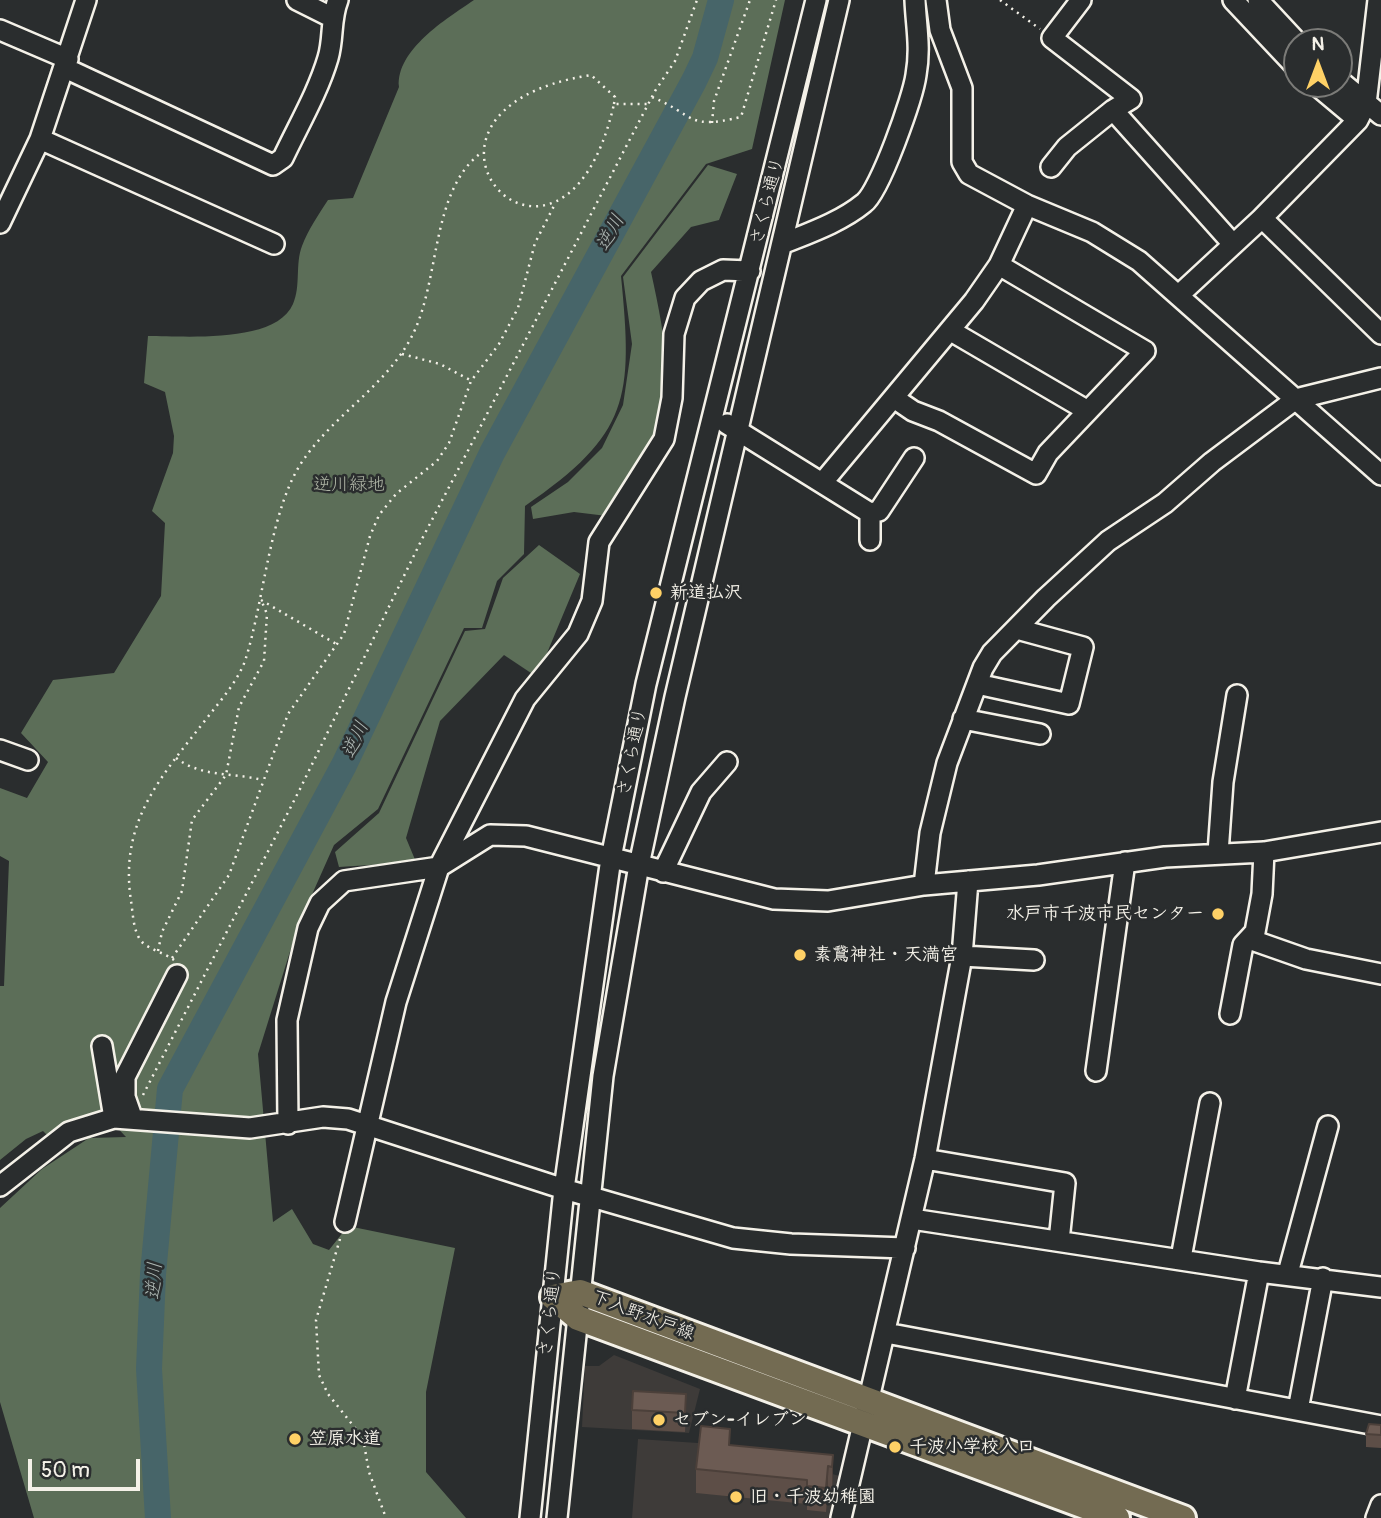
<!DOCTYPE html>
<html>
<head>
<meta charset="utf-8">
<style>
  body { margin:0 }
  #map { position:relative; width:1381px; height:1518px; overflow:hidden; background:#2a2d2e; font-family:Pangolin,sans-serif }
  canvas { display:block }
  .north { position:absolute; left:1283px; top:28px; width:70px; height:70px; box-sizing:border-box; background:#2a2d2e; border:2px solid #7b7b78; border-radius:50%; rotate:0deg; font-size:19px; font-weight:700; line-height:28px; text-align:center; color:#f4f1e8 }
  .north::after { content:''; display:block; margin:auto; width:24px; height:32px; background:#ffd166; clip-path:polygon(50% 0,100% 100%,50% 72%,0 100%) }
  .scale { position:absolute; left:28px; top:1459px; width:112px; height:32px; box-sizing:border-box; border:4px solid #f4f1e8; border-top:0; padding-left:9px; font-size:21px; line-height:24px; white-space:nowrap; color:#f4f1e8; -webkit-text-stroke:5px #2a2d2e; paint-order:stroke }
</style>
</head>
<body>
<div id="map">
<canvas width="1381" height="1518"></canvas>
<div class="north">N</div>
<div class="scale">50 m</div>
</div>
<script>
const ctx = document.querySelector('canvas').getContext('2d');
ctx.lineJoin = 'round';
function fill(path, color) {
  ctx.fillStyle = color;
  ctx.fill(path, 'evenodd');
}
function stroke(path, color, width, dash) {
  ctx.strokeStyle = color;
  ctx.lineWidth = width;
  ctx.lineCap = dash ? 'butt' : 'round';
  ctx.setLineDash(dash || []);
  ctx.stroke(path);
}
function drawText(font, color, halo, rows, align = 'center') {
  ctx.font = font + ' Pangolin,"Klee One",sans-serif';
  ctx.lineWidth = 5;
  ctx.setLineDash([]);
  ctx.textBaseline = 'middle';
  ctx.strokeStyle = halo;
  ctx.fillStyle = color;
  for (const [text, x, y, turn = 0] of rows) {
    ctx.save();
    ctx.translate(x, y);
    ctx.rotate((+turn || 0) * Math.PI / 180);
    ctx.textAlign = isNaN(turn) ? turn : align;
    if (halo) ctx.strokeText(text, 0, 0);
    ctx.fillText(text, 0, 0);
    ctx.restore();
  }
}
fill(new Path2D(`
  M614,1355L700,1389L689,1433L582,1427L585,1366H599Z
  M638,1439L728,1445L843,1477L835,1518H632Z`), '#3e3b39');
fill(new Path2D(`
  M474,0H785L752,149L706,164L621,276C633,398 630,434 525,506L524,554L497,581L482,628H464L378,809L334,845L298,926L258,1054L273,1222L292,1209L313,1244L329,1250L348,1226L455,1248L426,1392V1472L466,1518H34L0,1402V1208L42,1169L89,1138L126,1137L111,1121L106,1110L78,1118L47,1135L43,1131L26,1139L0,1160V986H4L9,861L0,856V788L27,798L48,762L21,733L53,680L114,673L161,596L165,523L152,511L173,453L174,436L165,392L144,383L148,336C184,336 276,344 293,304C301,286 295,264 302,246C308,230 319,214 328,200L353,198L399,87C396,50 446,19 474,0Z
  M708,165L737,174L719,220L691,227L651,272C666,340 679,407 645,472C637,488 619,503 607,516L574,512L533,519L531,507L568,482L602,448L623,405L632,344L623,277Z
  M539,545L580,574L537,677L504,655L440,721L406,838L416,862L339,867L335,852L379,813L465,631L485,629L503,578Z`), '#5c6e58');
stroke(new Path2D(`
  M158,1518L149,1369L153,1274L170,1089L344,765L492,453L694,81L705,58L721,0`), '#476569', 26);
const minor = new Path2D(`
  M297,0L331,17
  M936,0L940,30L962,88V162L969,174L1027,205L1092,232L1139,261L1381,475
  M1081,0L1052,38L1131,99L1113,110
  M1233,0L1297,68
  M1258,0L1297,42
  M0,30L68,59
  M65,68L273,165L283,158C298,126 318,92 328,58C334,38 330,20 338,0
  M1339,80L1381,115
  M1315,84L1358,120
  M40,139L274,244
  M1051,167L1067,147L1113,110L1232,243
  M1262,218L1381,334
  M0,223L40,139L86,0
  M782,244C809,233 841,222 864,203C880,191 913,97 916,75C921,47 916,26 915,0
  M1180,294L1262,218L1358,120L1366,104L1378,0
  M951,331L1088,411
  M894,398L913,411L939,421L1036,474L1048,453L1145,351L999,265
  M727,424L870,513V540
  M823,482L974,301L999,265L1027,205
  M870,513L879,511L914,458
  M977,684L1069,704L1083,647L1017,629
  M963,719L1040,734
  M0,750L28,760
  M1218,853L1223,782L1237,695
  M663,872L701,792L727,762
  M924,885L930,833L947,763L983,668L992,653L1046,598L1108,541L1165,503L1212,462L1296,399L1381,378
  M1249,939L1306,959L1381,974
  M962,956L1034,960
  M1230,1014L1243,945L1255,932L1262,894L1264,852
  M102,1046L114,1118
  M1096,1071L1125,862
  M132,1117L125,1097V1077L177,975
  M288,1124L287,1020L308,928L320,903L344,881L439,867L490,835L526,836L774,899L828,901L924,885L1038,875L1165,857L1264,852L1381,832
  M925,1159L1065,1183L1059,1241
  M0,1186L69,1132L114,1118L250,1128L323,1117L348,1119L564,1189L733,1238L791,1244L905,1248
  M912,1219L1259,1272L1381,1287
  M345,1222L396,1002L439,867L525,699L578,634L592,601L599,542L664,439L672,398L674,334L685,298L701,281L723,270L750,271
  M1181,1258L1210,1103
  M1288,1273L1328,1126
  M886,1333L1381,1426
  M1235,1399L1259,1272
  M1298,1410L1323,1278
  M530,1518L564,1189L611,858L646,684L816,0
  M557,1518L603,1076L639,865L675,697L839,0
  M841,1518L925,1159L962,956L968,881
  M1376,1518L1381,1505`);
const major = new Path2D(`
  M553,1297L580,1292L1183,1518
  M553,1297L578,1318L1117,1518`);
stroke(minor, '#f4f1e8', 24);
stroke(major, '#f4f1e8', 30);
stroke(new Path2D(`
  M1000,0L1040,29
  M652,97C697,116 686,130 741,117L776,0
  M614,104L615,97L591,75C363,111 562,333 614,104H648
  M712,123L714,101L750,0
  M402,354L440,364L470,380
  M261,600L338,645
  M176,758C203,778 232,772 262,780
  M158,951L162,932L182,891L192,820L226,775L239,707L264,661L267,614L262,602
  M172,958L229,875L288,714L344,634L370,536L379,515L396,494L437,461L449,443L471,381L499,344L518,308L535,243L555,204
  M174,960C165,953 150,950 142,942C133,932 133,913 131,901C119,821 161,777 207,718C221,700 237,682 245,661C264,603 270,506 304,459C335,414 386,386 412,336C441,279 430,191 482,152
  M143,1095L300,789L422,539L655,91L675,61L697,0
  M340,1239L316,1320L319,1375L328,1394L363,1438L369,1472L386,1518`), '#f4f1e8', 2.5, [2, 5]);
stroke(minor, '#2a2d2e', 19);
stroke(major, '#736b52', 24);
fill(new Path2D(`
  M632,1410L686,1412L685,1432L632,1429Z
  M1381,1425V1448L1366,1447V1434Z
  M730,1445L833,1455L832,1491L828,1490L826,1512L807,1510V1504L696,1493V1469Z`), '#5d4e47');
fill(new Path2D(`
  M833,1455V1480L832,1491V1467Z
  M828,1466V1490L826,1512V1488Z`), '#4c403a');
const building = new Path2D(`
  M633,1391L686,1394L685,1413L632,1410Z
  M1369,1424L1381,1425V1435L1366,1434Z
  M701,1426L730,1429L729,1445L833,1455L832,1467L828,1466L826,1488L807,1486V1480L696,1469Z`);
fill(building, '#6c5b53');
stroke(building, '#4c403a', 2);
for (const [x, y, r, color] of [
  [656,593,7,"#ffd166"],
  [1218,914,7,"#ffd166"],
  [800,955,7,"#ffd166"],
  [659,1420,7,"#ffd166"],
  [295,1439,7,"#ffd166"],
  [895,1447,7,"#ffd166"],
  [736,1497,7,"#ffd166"]
]) {
  const dot = new Path2D();
  dot.arc(x, y, r, 0, 2 * Math.PI);
  ctx.fillStyle = color;
  ctx.fill(dot);
  stroke(dot, '#2a2d2e', 2.5);
}
drawText('18px', '#f4f1e8', '#2a2d2e', [
  ["さくら通り",768,201,-76],
  ["さくら通り",633,752,-79],
  ["さくら通り",551,1312,-84],
  ["下入野水戸線",643,1316,21]
]);
drawText('18px', '#b0b6a7', '#2a2d2e', [
  ["逆川緑地",349,485]
]);
drawText('bold 18px', '#f4f1e8', '#2a2d2e', [
  ["新道払沢",670,593],
  ["水戸市千波市民センター",1204,914,"right"],
  ["素鵞神社・天満宮",814,955],
  ["セブン-イレブン",673,1420],
  ["笠原水道",309,1439],
  ["千波小学校入口",909,1447],
  ["旧・千波幼稚園",750,1497]
], 'left');
drawText('italic 19px', '#afb9b5', '#2a2d2e', [
  ["逆川",611,233,-61],
  ["逆川",356,740,-65],
  ["逆川",155,1281,-86]
]);
</script>
</body>
</html>
